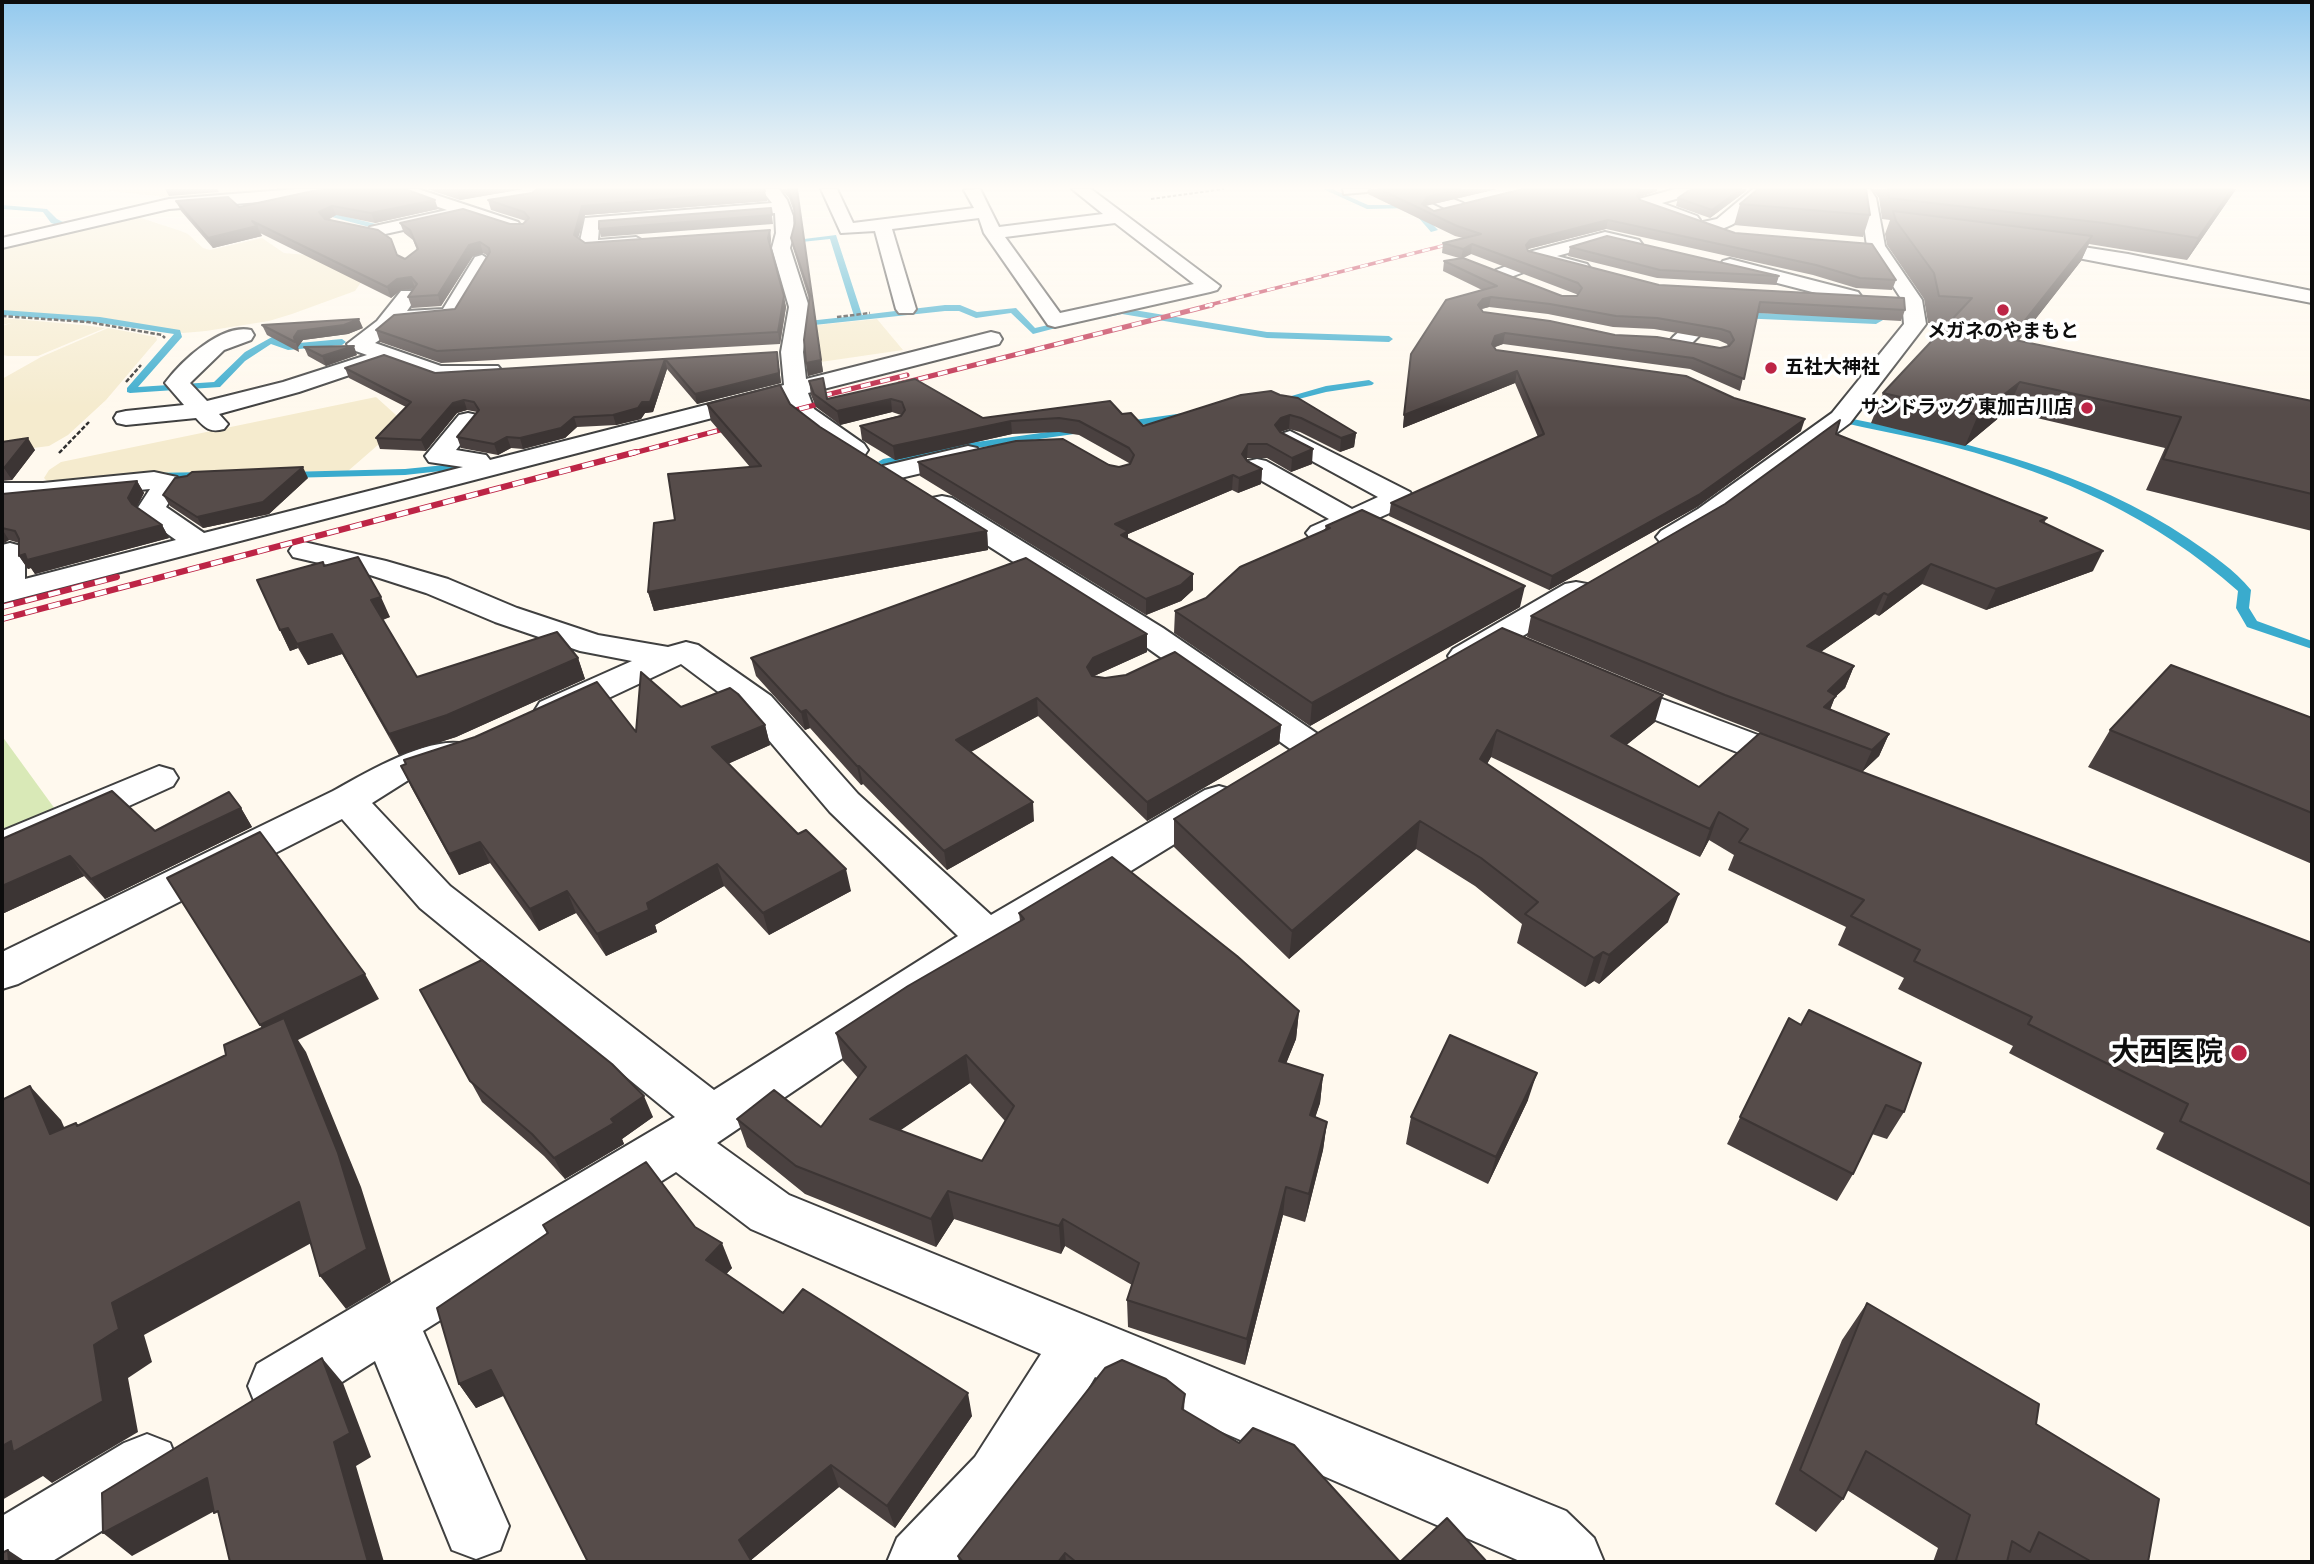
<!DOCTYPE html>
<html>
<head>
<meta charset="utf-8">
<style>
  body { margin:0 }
  #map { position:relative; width:2314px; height:1564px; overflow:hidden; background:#fff9ee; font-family:"Zilla Slab",serif }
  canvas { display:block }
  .frame { position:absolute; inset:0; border:4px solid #0d0d0d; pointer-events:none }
</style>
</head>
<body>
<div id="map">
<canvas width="2314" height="1564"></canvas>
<div class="frame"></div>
</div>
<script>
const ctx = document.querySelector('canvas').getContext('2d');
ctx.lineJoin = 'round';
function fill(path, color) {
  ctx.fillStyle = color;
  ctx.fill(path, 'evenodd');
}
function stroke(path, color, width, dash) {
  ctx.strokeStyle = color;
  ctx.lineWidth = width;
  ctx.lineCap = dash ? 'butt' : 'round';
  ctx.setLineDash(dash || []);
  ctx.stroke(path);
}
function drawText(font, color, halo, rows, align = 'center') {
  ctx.font = font + ' "Zilla Slab","Noto Sans JP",serif';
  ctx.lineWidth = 7;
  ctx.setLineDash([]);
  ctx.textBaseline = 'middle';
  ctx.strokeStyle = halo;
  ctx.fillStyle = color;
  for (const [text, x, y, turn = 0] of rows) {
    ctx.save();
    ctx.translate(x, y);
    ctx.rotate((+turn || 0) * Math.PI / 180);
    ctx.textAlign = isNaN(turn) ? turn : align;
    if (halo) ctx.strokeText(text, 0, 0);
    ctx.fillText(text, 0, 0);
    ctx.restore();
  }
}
fill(new Path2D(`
  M93,189H287L288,194L182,199Z
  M132,215L178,230L188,234L203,248L210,250L262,238L284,253L329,257L362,281L355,291L292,314L269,321L206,331L183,333L105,318L2,311V245Z
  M2,318L83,325L105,328L38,356H8L2,355V326L11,323L2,325Z
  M877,319L903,350L807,364L803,345L807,326Z
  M108,328L156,337L157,340L106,400L68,435L49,446L2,452V379L41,357Z
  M376,397L396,415L394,431L348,471L126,474L49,483L44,478L49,470L61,462Z`), '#f5ebce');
fill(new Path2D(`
  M2,736L55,809L2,832Z`), '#d9e9b7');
fill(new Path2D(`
  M1323,189H1332L1368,205H1414L1438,230L1431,232L1410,208L1367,209Z
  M2,205L47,209L57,219L71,226L67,228L51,223L43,212L2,209Z
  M315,209L380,225L381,227L377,229L313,212Z
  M836,235L862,315L945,305H960L977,312L1016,308L1035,328L1075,319L1079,322L1033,334L1011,313L976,318L959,311H945L805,326V322L808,321L854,316L830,239L792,243L788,241Z
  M1890,304L1893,305V309L1888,310L1883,320L1876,324L1738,318L1734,315L1738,312L1874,318L1882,306Z
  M1122,308L1267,332L1389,336L1393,339L1389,342L1267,338L1122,314L1103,318L1099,315Z
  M2,310L100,317L180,330L182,337L138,387L214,382L245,352L272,337L288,344L342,339L346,342L342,345L288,350L271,344L245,361L220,387L130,393L127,392V388L174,334L100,323L2,315Z
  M1369,380L1374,383L1372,385L1326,392L1279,404L1274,401L1326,386Z
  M1184,413L1188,414V418L1120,428L1115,425L1120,422Z
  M1853,419C1970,442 2089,472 2189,539C2211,554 2235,570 2251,590L2249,608L2257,621L2312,641V649L2247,627L2236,608L2238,591C2153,516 2063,476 1954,447C1920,438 1884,432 1849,424V420Z
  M1084,427L1089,430L1088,432L969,449L883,465L878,462L883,459L969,443Z
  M455,464L460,467L459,469L405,475L286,478L280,475L286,472L405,469Z
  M208,472L212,473V477L150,479L144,476L150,473Z`), '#3aabcd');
const minor = new Path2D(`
  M297,189H372L364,194L169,209L2,248V238L169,199Z
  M393,189H418L518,222L521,226L512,231L460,214L458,218L376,236L370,235L367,231L370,227L447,210L395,192Z
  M761,189H779L787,200L793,216L794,233L790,248L809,307L803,352L806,379L991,332L999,334L1002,339L999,344L808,393L814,409L864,444L868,450L864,456L855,458L846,456L795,419L785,399L2,603V545L10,543L21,546L25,552V579L176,540L141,515L137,509L150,489L43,499H2V483H43L154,472L177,477L181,483L166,507L204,533L463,467L429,462L425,456L459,415L468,413L477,415L480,420L456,450L486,455L490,460L784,385L781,352L789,307L772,248L776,233L775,213L599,227L598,240L636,237L645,242C637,251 587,255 579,246L585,218L772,203Z
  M821,189H837L853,223L974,208L964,190L980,189L999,227L1103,214L1072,189H1091L1220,286L1217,290L1210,292L1055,327L1048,325L984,233L979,218L892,229L916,309L913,313H899L896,309L875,231L841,233ZM1115,223L1194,284L1060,313L1005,237Z
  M1343,189H1369L1367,192L1344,194Z
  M1405,189H1428L1463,203L1465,207L1457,212L1451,211Z
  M1675,189H1702L1700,192L1662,203L1697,216L1700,220L1697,224H1685L1639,207L1637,203L1639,199Z
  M1753,189L1772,190C1758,208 1727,236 1703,230L1700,226L1703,222L1717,219Z
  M1854,189H1870L1876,198L1885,246L1922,300L1926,324L1850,423L1718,521L1681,543L1671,546L1661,543L1656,537L1661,531L1698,509L1832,413L1904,324L1902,300L1867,246L1860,198Z
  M1605,232L1639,240L1642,244L1633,249L1605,243L1557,256L1587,264L1590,268L1580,274L1529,260L1527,256L1529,252Z
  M2032,239L2128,254L2312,291V303L2026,248L2023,244Z
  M482,255L491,261L457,319L399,322L393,331L375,343L441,366H498L502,371L498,376L439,380L388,362L299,392L219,414L228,424L224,429C210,433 205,428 196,418L126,425L117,423L114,418L117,413L126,411L184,405L165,383C181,361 222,323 251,330L254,335L251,340L224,350L190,383L207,401L283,382L367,355L350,349L347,344L377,321L401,291H415L418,295L407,311L443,309L475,257Z
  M1730,259L1858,292L1861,296L1858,300L1851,302L1723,269L1720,265L1723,261Z
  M1517,262L1527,268L1524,272L1503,280L1493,274L1496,270Z
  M1692,326L1700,327L1703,332L1687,348H1671L1668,343C1674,335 1682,328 1692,326Z
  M1290,431L1410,492L1414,498L1410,504L1331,539L1321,542L1311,539L1306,533L1311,527L1329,519L1248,473L1244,467L1248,461L1257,459L1266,461L1352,509L1378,497L1281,444L1277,439L1281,434Z
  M968,446L977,448L981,454L977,460L892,480L883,478L879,472L883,466Z
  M942,496L952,498L1163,628L1322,737L1328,745L1322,753L1309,756L1296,753L1139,642L932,510L928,504L932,498Z
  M304,542L386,561L448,579L517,608L598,635L668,647L686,642L698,645L771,696L858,794L991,915L1205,790L1219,786L1233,790L1239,799L1233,808L1004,949L717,1143L789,1195L1566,1511L1594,1538L1604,1562H1522L1095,1377L1021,1503L967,1562H887L897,1538L975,1457L1041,1354L751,1229L676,1172L423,1331L509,1526L500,1550L476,1559L452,1550L375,1361L301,1408L279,1417L257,1408L248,1386L257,1364L675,1117L420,908L342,819L18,984L2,989V952L333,791C365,773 429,735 465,744L471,752L465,760L410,779L372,803L450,886L714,1090L958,936L830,812L745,712L681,664L566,718L553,721L540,718L535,710L540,702L632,661L580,651L495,622L426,593L367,574L293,557L289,551L293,545Z
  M1576,582L1587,584L1592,591L1587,598L1477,663L1465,666L1453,663L1448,656L1453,649L1565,584Z
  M1609,679L1811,755L1817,763L1811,771L1798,775L1785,771L1597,697L1591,690L1597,683Z
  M159,766L173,770L178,778L173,786L16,857L2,861V831Z
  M147,1434L170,1443L179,1466L170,1489L51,1562H2V1516L124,1443Z`);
stroke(minor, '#404040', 4);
stroke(new Path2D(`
  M1151,199L1224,189`), '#2f2f2f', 2, [3.5, 2]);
stroke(new Path2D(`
  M2,316L88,322L162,335L165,338
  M837,317L870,313
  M126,382L141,365
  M59,453L89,422`), '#2f2f2f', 2.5, [4.5, 2]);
fill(minor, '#fff');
const railFar2 = new Path2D(`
  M1205,306L1462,241`);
const railFar1 = new Path2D(`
  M899,384L1212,305
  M822,396L907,375
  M780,414L834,400
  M630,454L739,425`);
const rail = new Path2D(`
  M2,607L117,577
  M2,619L636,452`);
stroke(railFar2, '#bd2546', 3.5);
stroke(railFar1, '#bd2546', 5);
stroke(rail, '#bd2546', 6);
stroke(railFar2, '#fff', 2.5, [8]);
stroke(railFar1, '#fff', 3.5, [10]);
stroke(rail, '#fff', 4.5, [12]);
fill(new Path2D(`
  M427,189H523L460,200Z
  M536,189H764L767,201L585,215L578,238L585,243L770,230L771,240L770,247L786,307L780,344L441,363L380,342L376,330L455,309L488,256L483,253L473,256L441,306L412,308L408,297L413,289L401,290L391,298L260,233L262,236L213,248L181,211L176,201L239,207L313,191L438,209L375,223L336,215L328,220L405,259L417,250L413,240L404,233L400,223L523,224L526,221L491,210L488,200L532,193Z
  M781,189H797L823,372L808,376L806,363L809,299L793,248L791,238L795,223L794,212L789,198Z
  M1369,189H1497L1425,206L1434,211L1523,189H1657V191L1638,197L1640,200L1735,233L1896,280L1892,290L1856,288L1813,275L1606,229L1528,249V251L1659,285L1905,310L1901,321L1758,313L1740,391L1690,369L1503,344L1494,347L1496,350L1801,431L1697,507L1549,590L1389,516L1391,503L1538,437L1515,383L1403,428L1411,354L1482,290L1443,271L1444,261L1459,258L1442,253L1443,243L1463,238L1455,236L1368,194ZM1471,254L1576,294L1578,295L1562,296L1463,258ZM1489,307L1548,314L1613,327L1654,329L1718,340L1727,344L1728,346L1720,348L1615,335L1483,312L1482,309Z
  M1872,189H2236L2187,260L2089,244L2081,261L2018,341L2312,401V531L2146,490L2165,448L2007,411L1965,446L1871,423L1883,393L1948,324L1928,323L1924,299L1887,245L1885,234L1890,220L1882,219L1879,198Z
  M1746,191L1710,218L1676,206L1678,198Z
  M1740,204L1870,215L1863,237L1734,225Z
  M1570,247L1779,276L1776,285L1657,278L1568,256Z
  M262,325L363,328L348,334L303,340L298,347L299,352L267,335Z
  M304,347L357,355L326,366L308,356Z
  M777,352L781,383L697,404L667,369L653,412L645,413L641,419L616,425L577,427L565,438L523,449L511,448L498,455L461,448L457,437L477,412L467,410L457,413L426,451L380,449L376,438L406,407L349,378L345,368L435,373Z
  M915,379L983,418L1122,414L1143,426L1241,395L1356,433L1354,447L1340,452L1300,432L1289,429L1280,432L1312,464L1291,472L1267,458H1247V460L1262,469L1261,484L1238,493L1232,490L1128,534V538L1193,590L1181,601L1146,615L920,476L918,462L1109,465L1119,467L1130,464L1129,463L1079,435L1059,432L1012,434L895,460L862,440L860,426L901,415L892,412L840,425L816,407L811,395L809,381L827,399Z
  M707,404H790L820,427L987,531L988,550L654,611L648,592L675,520L750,467L711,421Z
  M1836,434L2047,518L2044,523L2093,571L1986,610L1922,584L1879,616L1875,614L1821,652L1854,666L1845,688L1835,697L1830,709L1889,734L1879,756L1862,772L1717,716L1527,637L1531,616L1725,504Z
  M2,442L35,450L12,480L2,481Z
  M308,478L269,514L203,528L170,506L163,495Z
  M137,481L144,493L137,507L162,525L169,538L35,574L31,568L28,569L19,556V543L9,540L2,544V494Z
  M1326,526L1520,607L1310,726L1174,633L1175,611L1206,598L1325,529Z
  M324,566L390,617L383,620L417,677L578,658L585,679L456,737L399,755L342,654L308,665L298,648L290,651L280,630Z
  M1147,634V652L1094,676L1281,725L1279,744L1147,821L1038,716L970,752L1034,821L947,870L863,784L861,785L810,728L805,730L756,676L751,658Z
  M681,707L765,725L770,745L728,764L851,891L769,935L724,886L655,925L657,932L606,956L576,913L539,931L490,863L459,875L411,787L401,766L636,732Z
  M2312,718V864L2088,767L2110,730Z
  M1655,722L1626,745L1699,787L2312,943V1228L2156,1149L2164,1133L2009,1053L2013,1046L1898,989L1904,978L1838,945L1846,927L1728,870L1734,855L1709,840L1700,857L1491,757L1487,764L1668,922L1599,984L1594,981L1585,987L1517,943L1522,924L1475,886L1416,849L1289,959L1174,847V819L1326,728Z
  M241,808L252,827L105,899L84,876L2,914V839L155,831Z
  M1019,913L1299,1011L1296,1039L1286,1063L1323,1075L1320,1103L1315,1117L1327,1122L1323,1150L1305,1222L1283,1215L1245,1365L1128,1327L1127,1300L1132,1285L1065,1246L1061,1254L954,1219L936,1247L805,1194L747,1147L737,1119L821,1127L858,1078L843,1061L836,1033L1020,921ZM970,1083L1005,1121L982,1161L900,1130Z
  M420,990L653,1117L622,1139L624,1144L565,1179L544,1156L482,1102Z
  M1789,1018L1904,1112L1887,1139L1872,1134L1853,1174L1837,1201L1727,1144Z
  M1528,1100L1488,1184L1406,1144L1411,1117Z
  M543,1225L695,1227L732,1268L726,1274L783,1313L972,1416L895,1528L839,1487L751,1560L504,1395L476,1408L459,1384L547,1234Z
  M1867,1303L2036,1424L2148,1562H1933L1938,1548L1847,1490L1843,1499L1816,1532L1775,1504L1842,1340Z
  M1185,1394L1184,1410L1400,1562H1487H959L958,1556Z`), '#4a4140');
fill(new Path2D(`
  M165,189H217L219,192L169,196Z
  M466,189H523L460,200L457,191Z
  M797,189L823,372L808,376L806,363L821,360Z
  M1460,189H1497L1425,206L1422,204L1427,197Z
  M1639,189H1657V191L1637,198L1635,204Z
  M1741,189H1747L1746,191L1710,218L1712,210Z
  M2232,189H2236L2187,260L2198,238Z
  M765,191L767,201L585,215L576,245L574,235L582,206Z
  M435,200L438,209L375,223L371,213Z
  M332,206L336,215L323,222L319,212Z
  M771,208L773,224L601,237L599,229Z
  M1608,220L1606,229L1528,249L1526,245L1530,240Z
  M257,226L262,236L213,248L208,238Z
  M770,230L771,240L769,249L768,238Z
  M2092,236L2081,261L1998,367L2010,339Z
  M480,242L483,253L473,256L441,306L438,295L469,245Z
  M1472,244L1471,254L1461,259L1463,249Z
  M411,277L415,288L401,290L391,298L387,287L397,279Z
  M784,296L786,307L780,344L778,332Z
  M1491,297L1489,307L1481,309L1478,305L1483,299Z
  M359,319L363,328L348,334L303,340L298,347L299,352L294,337L298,331Z
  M1505,333L1503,344L1493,348L1492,344L1495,336Z
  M354,346L357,355L326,366L322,356Z
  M777,352L781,383L697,404L695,394Z
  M665,359L667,369L653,412L645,413L641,419L616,425L613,415Z
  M1517,371L1515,383L1403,428L1404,415Z
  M2020,382L2007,411L1965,446L1978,415Z
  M891,399L892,412L840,425L837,411Z
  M464,400L467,410L457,413L426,451L421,440L453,403Z
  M1290,415L1289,429L1280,432L1275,425L1281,418Z
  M574,417L577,427L565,438L523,449L520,438Z
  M1805,419L1801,431L1697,507L1549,590L1552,576Z
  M1011,421L1012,434L895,460L893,446Z
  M1356,433L1354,447L1340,452L1341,438Z
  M507,437L511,448L498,455L494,444Z
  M28,438L35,450L12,480L4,468Z
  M1248,444L1247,458L1242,468V454Z
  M1313,449L1312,464L1291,472L1292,458Z
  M303,467L308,478L269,514L203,528L197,517Z
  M1262,469L1261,484L1238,493L1239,478Z
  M1233,475L1232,490L1128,534V546L1115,524Z
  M137,481L144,493L135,510L128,498Z
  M162,525L169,538L35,574L31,568L28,569L19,556Z
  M2,529L9,540L2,544Z
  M987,531L988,550L654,611L648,592Z
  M2103,551L2093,571L1986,610L1996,589Z
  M1931,564L1922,584L1879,616L1888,595Z
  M1193,574V590L1181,601L1146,615V599Z
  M1525,586L1520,607L1310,726L1312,703Z
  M1884,593L1875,614L1799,667L1807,646Z
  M381,597L390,617L380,620L371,600Z
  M288,628L298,648L290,651L280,630Z
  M332,634L342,654L308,665L297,644Z
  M1147,634V652L1094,676L1087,685V667L1093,658Z
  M578,658L585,679L456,737L399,755L389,734Z
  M1854,666L1845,688L1835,697L1827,718L1815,729L1828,691Z
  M1663,695L1655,722L1603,764L1611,736Z
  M1037,698L1038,716L958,759L956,740Z
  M806,710L810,728L805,730L801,712Z
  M765,725L770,745L718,768L712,747Z
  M1281,725L1279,744L1147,821V802Z
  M1497,730L1491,757L1474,786L1480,759Z
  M1889,734L1879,756L1862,772L1872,750Z
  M857,766H859L863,784L861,785Z
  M1033,802L1034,821L947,870L944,851Z
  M241,808L252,827L105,899L91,879Z
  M1719,812L1709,840L1700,857L1710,829Z
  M1420,821L1416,849L1289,959L1292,931Z
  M480,842L490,863L459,875L449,854Z
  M70,856L84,876L2,914V886Z
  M717,864L724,886L655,925L657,932L606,956L597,934L647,903Z
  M846,869L851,891L769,935L763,913Z
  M567,891L576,913L539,931L530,909Z
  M1679,894L1668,922L1599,984L1609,955Z
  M1603,952L1594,981L1585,987L1594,958Z
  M365,974L379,999L298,1040L306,1052L361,1187L391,1282L346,1309L320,1276L277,1050L260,1025Z
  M1299,1011L1296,1039L1276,1089L1279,1061Z
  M966,1055L970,1083L876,1147L870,1119Z
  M1537,1073L1528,1100L1488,1184L1496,1157Z
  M1323,1075L1320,1103L1307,1143L1310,1115Z
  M30,1086L61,1120L82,1168L50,1134Z
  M644,1096L653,1117L622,1139L624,1144L565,1179L554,1158Z
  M1327,1122L1323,1150L1305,1222L1309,1194Z
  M1286,1187L1283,1215L1245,1365L1247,1339Z
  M948,1191L954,1219L936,1247L931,1219Z
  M299,1202L324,1236L144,1335L152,1362L128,1378L138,1432L52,1483L43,1476L2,1500V1446L94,1345L112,1303Z
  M1063,1219L1065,1246L1061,1254L1059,1226Z
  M722,1243L732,1268L716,1285L706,1260Z
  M322,1358L343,1383L371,1457L356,1466L384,1562H368L334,1442Z
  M491,1370L508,1394L476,1408L459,1384Z
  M968,1393L972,1416L895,1528L887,1506Z
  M831,1465L839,1487L750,1561L739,1540Z
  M207,1478L233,1501L132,1556L103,1533Z
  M8,1550L26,1562H9Z
  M1065,1553L1066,1562H1058Z`), '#3c3534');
const building = new Path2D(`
  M334,189H405L435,200L371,213L332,206L319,212L325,219L378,230L391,239L397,255L405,259L418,249L410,230L400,223L463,209L510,224H523L529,218L524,212L488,200L532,193L537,189H764L765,191L582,206L574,235L585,243L770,230L768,238L784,296L778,332L437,351L376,330L394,315L455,309L490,252L489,248L480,242L469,245L438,295L408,297L417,284L411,277L397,279L387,287L252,221L257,226L208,238L176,201L228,197L239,207L313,191Z
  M788,189H797L821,360L806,363L804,340L810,295L791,238L795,223L794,205Z
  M1379,189H1460L1427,197L1422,204L1434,211L1523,189H1639L1637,195L1640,200L1735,233L1872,244L1896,280L1860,278L1816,265L1608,220L1530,240L1526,245L1528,251L1659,285L1904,298L1905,310L1760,302L1744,379L1693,358L1505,333L1495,336L1492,344L1496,350L1686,376L1734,398L1805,419L1700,494L1552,576L1391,503L1544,434L1517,371L1404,415L1411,354L1446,300L1497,286L1444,261L1463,258L1562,296H1577L1582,288L1578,283L1472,244L1463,249L1443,243L1481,234L1457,226ZM1491,297L1550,304L1616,316L1657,318L1721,329L1730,332L1734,340L1729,346L1720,348L1657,337L1615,335L1550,321L1483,312L1478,305L1483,299Z
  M1694,189H1741L1712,210L1678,198L1688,191Z
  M1758,189H1866L1870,215L1740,204Z
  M1888,189H2232L2198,238L2104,223L1889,198Z
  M771,208L772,215L599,229V221Z
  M1893,211L2092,236L2010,339L2312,401V494L2163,459L2181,417L2020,382L1978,415L1883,393L1972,298L1939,296L1934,273L1896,221Z
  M1607,236L1779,276L1660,270L1570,247Z
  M359,319L344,325L298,331L294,337L295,342L262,325Z
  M354,346L322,356L304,347Z
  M777,352L779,373L695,394L665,359L650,402H642L638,408L613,415L574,417L561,428L520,438L507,437L494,444L457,437L479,410L474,402L464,400L453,403L421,440L376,438L411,402L345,368L384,355L435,373Z
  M823,378L827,399L915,379L983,418L1110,401L1122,414L1131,413L1143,426L1241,395L1271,391L1280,395L1298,398L1356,433L1341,438L1301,418L1290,415L1281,418L1275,425L1280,432L1313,449L1292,458L1267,444H1248L1242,454L1247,461L1262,469L1239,478L1233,475L1115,524L1128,531L1121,535L1193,574L1181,585L1146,599L918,462L1016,441L1063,439L1109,465L1119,467L1130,464L1134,455L1129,448L1079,421L1059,418L1011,421L893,446L860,426L901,416L905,410L902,402L891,399L837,411L814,394L809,381Z
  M780,385L790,404L820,427L987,531L648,592L654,523L675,520L668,474L761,466L707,404Z
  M1840,420L1836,434L2047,518L2040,521L2103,551L1996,589L1931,564L1888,595L1884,593L1807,646L1854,666L1828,691L1836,696L1824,707L1889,734L1872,750L1725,695L1531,616L1725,504Z
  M28,438L4,468H2V442Z
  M303,467L263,502L197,517L163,495L175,478L187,476L192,472Z
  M137,481L128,498L132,504L162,525L27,560L25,554L19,556V539L15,531L2,528V494Z
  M1362,510L1525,586L1312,703L1175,611L1206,598L1240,567L1330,528L1326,526Z
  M358,557L381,597L371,600L417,677L557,632L578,658L447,715L389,734L332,634L297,644L288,628L280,630L257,580L323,562L324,566Z
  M1026,558L1147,634L1093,658L1087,667L1092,676L1105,678L1126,675L1175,652L1281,725L1147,802L1037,698L956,740L1033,802L944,851L859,766H857L806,710L801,712L751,658Z
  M1502,628L1663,695L1611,736L1699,787L1760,733L2312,943V1185L2180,1121L2188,1104L2028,1024L2032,1017L1914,961L1920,950L1851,916L1864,900L1739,842L1748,829L1719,812L1710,829L1497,730L1480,759L1679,894L1609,955L1603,952L1594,958L1525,914L1538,902L1481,858L1420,821L1292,931L1174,819L1326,728Z
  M2171,665L2312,718V813L2110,730Z
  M641,672L681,707L730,688L738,694L765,725L712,747L798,834L806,830L846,869L763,913L717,864L647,903L649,910L597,934L567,891L530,909L480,842L449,854L401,766L406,764L404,760L475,737L597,682L636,732Z
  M112,791L155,831L229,792L241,808L91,879L70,856L2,886V839Z
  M260,832L365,974L260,1025L167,878Z
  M1112,857L1237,956L1299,1011L1279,1061L1323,1075L1310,1115L1327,1122L1309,1194L1286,1187L1247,1339L1127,1300L1139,1263L1063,1219L1059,1226L948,1191L931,1219L796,1166L737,1119L774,1090L821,1127L866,1067L836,1033L908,986L1024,919L1019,913ZM966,1055L1014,1106L982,1161L870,1119Z
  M482,960L612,1064L644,1096L611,1119L614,1123L554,1158L532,1134L470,1081L420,990Z
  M1809,1010L1921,1063L1904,1112L1886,1105L1853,1174L1740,1117L1789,1018L1801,1025Z
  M284,1018L338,1153L367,1249L320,1276L299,1202L112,1303L119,1329L94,1345L103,1401L13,1452L11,1441L2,1446V1100L30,1086L50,1134L76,1123L77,1126L226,1055L224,1045Z
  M1450,1035L1537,1073L1496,1157L1411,1117Z
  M646,1162L695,1227L722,1243L706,1260L783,1313L803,1289L968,1393L887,1506L831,1465L739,1540L752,1562H588L491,1370L459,1384L437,1308L548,1233L543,1225Z
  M1867,1303L2039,1404L2036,1424L2159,1499L2148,1562H2092L2039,1532L2030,1552L2012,1541L2007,1562H1960L1956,1560L1970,1515L1866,1451L1843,1499L1800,1470Z
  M322,1358L350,1433L334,1442L368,1562H230L218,1511L214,1513L207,1478L103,1533L102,1493Z
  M1122,1360L1166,1379L1185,1394L1182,1409L1239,1443L1253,1428L1294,1445L1400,1562L1447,1518L1487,1562H1076L1065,1553L1058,1562H963L958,1556L1105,1368Z
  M8,1550L9,1562H2V1553Z`);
fill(building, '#564c4a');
stroke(building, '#3c3534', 2);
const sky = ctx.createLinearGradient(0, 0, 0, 408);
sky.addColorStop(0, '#93c9ee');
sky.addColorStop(0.46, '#fffcf7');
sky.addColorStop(1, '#fffcf700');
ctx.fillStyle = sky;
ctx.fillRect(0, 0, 2314, 408);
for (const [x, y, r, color] of [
  [2003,310,7,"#bd2546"],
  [1771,368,7,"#bd2546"],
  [2087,408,7,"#bd2546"],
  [2239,1053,9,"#bd2546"]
]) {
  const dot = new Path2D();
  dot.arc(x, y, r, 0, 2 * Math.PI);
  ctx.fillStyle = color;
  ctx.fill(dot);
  stroke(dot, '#fff', 2.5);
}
drawText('bold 19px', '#0d0d0d', '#fff', [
  ["メガネのやまもと",2003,332],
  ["五社大神社",1785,368,"left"],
  ["サンドラッグ 東加古川店",2073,408,"right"]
]);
drawText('bold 28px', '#0d0d0d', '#fff', [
  ["大西医院",2223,1053]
], 'right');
</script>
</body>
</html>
